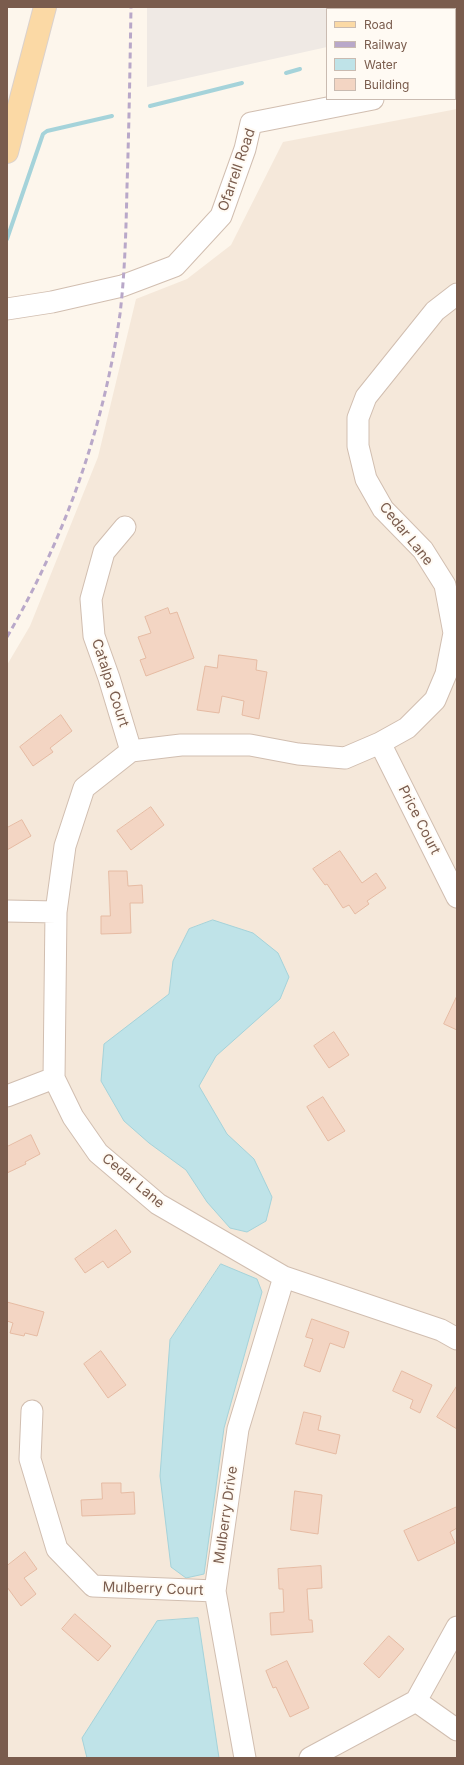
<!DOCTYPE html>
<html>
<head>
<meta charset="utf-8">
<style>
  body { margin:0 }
  #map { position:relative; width:464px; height:1765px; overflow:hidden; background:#fdf6ec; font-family:Inter,sans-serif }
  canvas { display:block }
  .frame { position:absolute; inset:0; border:8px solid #7a5c4d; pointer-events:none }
  .legend { position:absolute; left:326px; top:8px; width:130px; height:92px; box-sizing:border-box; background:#fffaf3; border:1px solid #cabbb1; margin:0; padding:5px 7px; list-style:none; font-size:12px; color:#7a5c4d }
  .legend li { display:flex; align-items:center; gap:8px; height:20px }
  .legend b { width:20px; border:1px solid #cabbb1 }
</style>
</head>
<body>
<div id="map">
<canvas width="464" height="1765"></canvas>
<div class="frame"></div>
<ul class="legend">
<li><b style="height:5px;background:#fbd9a5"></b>Road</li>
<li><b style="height:5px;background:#b9a8c9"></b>Railway</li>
<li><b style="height:11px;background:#bfe3e8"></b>Water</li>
<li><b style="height:11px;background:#f3d5c3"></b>Building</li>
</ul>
</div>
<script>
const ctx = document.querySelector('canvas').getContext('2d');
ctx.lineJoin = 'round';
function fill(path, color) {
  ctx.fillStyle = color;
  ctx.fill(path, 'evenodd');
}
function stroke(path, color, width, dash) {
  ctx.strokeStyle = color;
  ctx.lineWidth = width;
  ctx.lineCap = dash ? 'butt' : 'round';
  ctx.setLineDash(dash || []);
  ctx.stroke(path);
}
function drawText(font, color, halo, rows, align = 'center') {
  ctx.font = font + ' Inter,sans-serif';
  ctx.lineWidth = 4;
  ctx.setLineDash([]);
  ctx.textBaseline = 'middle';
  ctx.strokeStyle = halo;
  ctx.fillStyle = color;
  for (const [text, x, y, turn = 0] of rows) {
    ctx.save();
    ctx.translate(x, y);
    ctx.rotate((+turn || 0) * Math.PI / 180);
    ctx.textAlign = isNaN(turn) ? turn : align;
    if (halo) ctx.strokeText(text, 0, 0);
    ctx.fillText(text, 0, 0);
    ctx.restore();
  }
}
fill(new Path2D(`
  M457,109V1758H7V665L30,626L98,457L136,299L187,279L231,245L283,142Z`), '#f5e8da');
fill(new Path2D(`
  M147,7H457V18L455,19V9H327V47L147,87Z`), '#efe9e4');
const water = new Path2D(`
  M213,920L253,933L278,953L289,977L280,999L216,1056L199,1086L227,1134L254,1159L272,1197L266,1221L247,1232L230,1228L207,1202L186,1170L149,1143L124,1121L101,1081L104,1044L169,994L173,961L189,929Z
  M221,1264L257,1279L262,1292L224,1428L204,1574L186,1578L171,1567L160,1476L170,1340Z
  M198,1618L219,1758H87L82,1738L157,1621Z`);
fill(water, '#bfe3e8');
stroke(water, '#a5d3da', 1);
stroke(new Path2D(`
  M286,73L300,69
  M150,106L242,83
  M7,239L43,134L47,131L112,116`), '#a5d3da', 4);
const building = new Path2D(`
  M168,608L170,614L177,612L194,658L146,676L140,660L146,658L138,637L151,633L145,617Z
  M219,655L257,660L256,670L267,672L259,719L242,715L244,701L222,696L219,713L197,710L205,666L217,668Z
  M61,715L72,731L50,748L53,752L33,766L20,747Z
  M151,807L164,825L131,850L117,831Z
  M22,820L31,836L7,850V828Z
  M340,851L362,883L376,873L386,888L367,901L369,904L355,914L349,905L343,908L327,884L325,885L313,869Z
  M109,871H127L128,886L142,885L143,903H130L131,933L101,934V916H110Z
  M457,996V1030L444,1024Z
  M334,1032L349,1055L329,1068L314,1046Z
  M323,1097L345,1131L328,1141L307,1107Z
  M31,1135L40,1154L25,1162L26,1164L7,1173V1147Z
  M116,1230L131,1252L108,1268L103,1261L85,1273L75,1259Z
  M7,1302L44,1312L37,1336L25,1333L24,1336L10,1333L13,1323L7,1321Z
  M312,1319L349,1332L344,1348L330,1343L320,1372L304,1366L313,1339L306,1337Z
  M101,1351L126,1385L108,1398L84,1364Z
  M402,1371L432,1385L420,1413L410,1408L413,1400L393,1391Z
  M457,1386V1429L437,1417Z
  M304,1412L321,1416L318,1430L340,1435L336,1454L296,1444Z
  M102,1483H121V1493L134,1492L135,1514L82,1516L81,1500L102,1499Z
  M295,1491L322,1495L318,1534L291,1530Z
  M457,1507V1528L450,1532L455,1543L418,1561L404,1531Z
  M25,1552L37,1569L24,1578L36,1594L21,1606L7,1587V1566Z
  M321,1566L322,1588L307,1589L309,1620H312L313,1632L271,1635L270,1613L284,1612L283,1589H279L278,1569Z
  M75,1614L111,1646L98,1661L62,1629Z
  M389,1636L404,1649L379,1678L364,1664Z
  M287,1661L309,1708L290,1717L276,1687L273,1688L266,1671Z`);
fill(building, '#f3d5c3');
stroke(building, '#e6bba3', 1);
const minor = new Path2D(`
  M455,82H457
  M7,309L52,302L122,286L175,266L221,216L245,149L251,123L373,99
  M125,527L104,552L91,599L94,636L109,678L131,751
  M380,743L457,897
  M131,751L84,788L65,846L56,912L54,1078L73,1117L98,1153L158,1204L284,1277L441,1330L457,1339
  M131,751L181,745H250L298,754L345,758L380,743L407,728L435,700L446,674L454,633L445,585L423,550L383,509L366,479L358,446V418L366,397L435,311L457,294
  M7,911L56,912
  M7,1096L54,1078
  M32,1411L30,1459L57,1549L93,1586L215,1591
  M416,1701L457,1730
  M245,1758L215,1591L238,1429L284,1277
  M310,1758L416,1701L457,1627`);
const major = new Path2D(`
  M7,152L45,7`);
stroke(minor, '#d1beb0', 23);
stroke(major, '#dad1cd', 24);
stroke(minor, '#fff', 21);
stroke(major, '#fbd9a5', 22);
stroke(new Path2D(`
  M7,637C65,538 104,427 120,314C125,272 126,229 127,187C129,127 130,67 131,7`), '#b9a8c9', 3, [6, 4]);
drawText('14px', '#7a5c4d', '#fffaf3', [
  ["Ofarrell Road",237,170,-71],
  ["Cedar Lane",406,534,51],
  ["Catalpa Court",110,683,72],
  ["Price Court",419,820,63],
  ["Cedar Lane",133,1181,40],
  ["Mulberry Drive",226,1515,-82],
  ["Mulberry Court",153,1589,2]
]);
</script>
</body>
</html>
